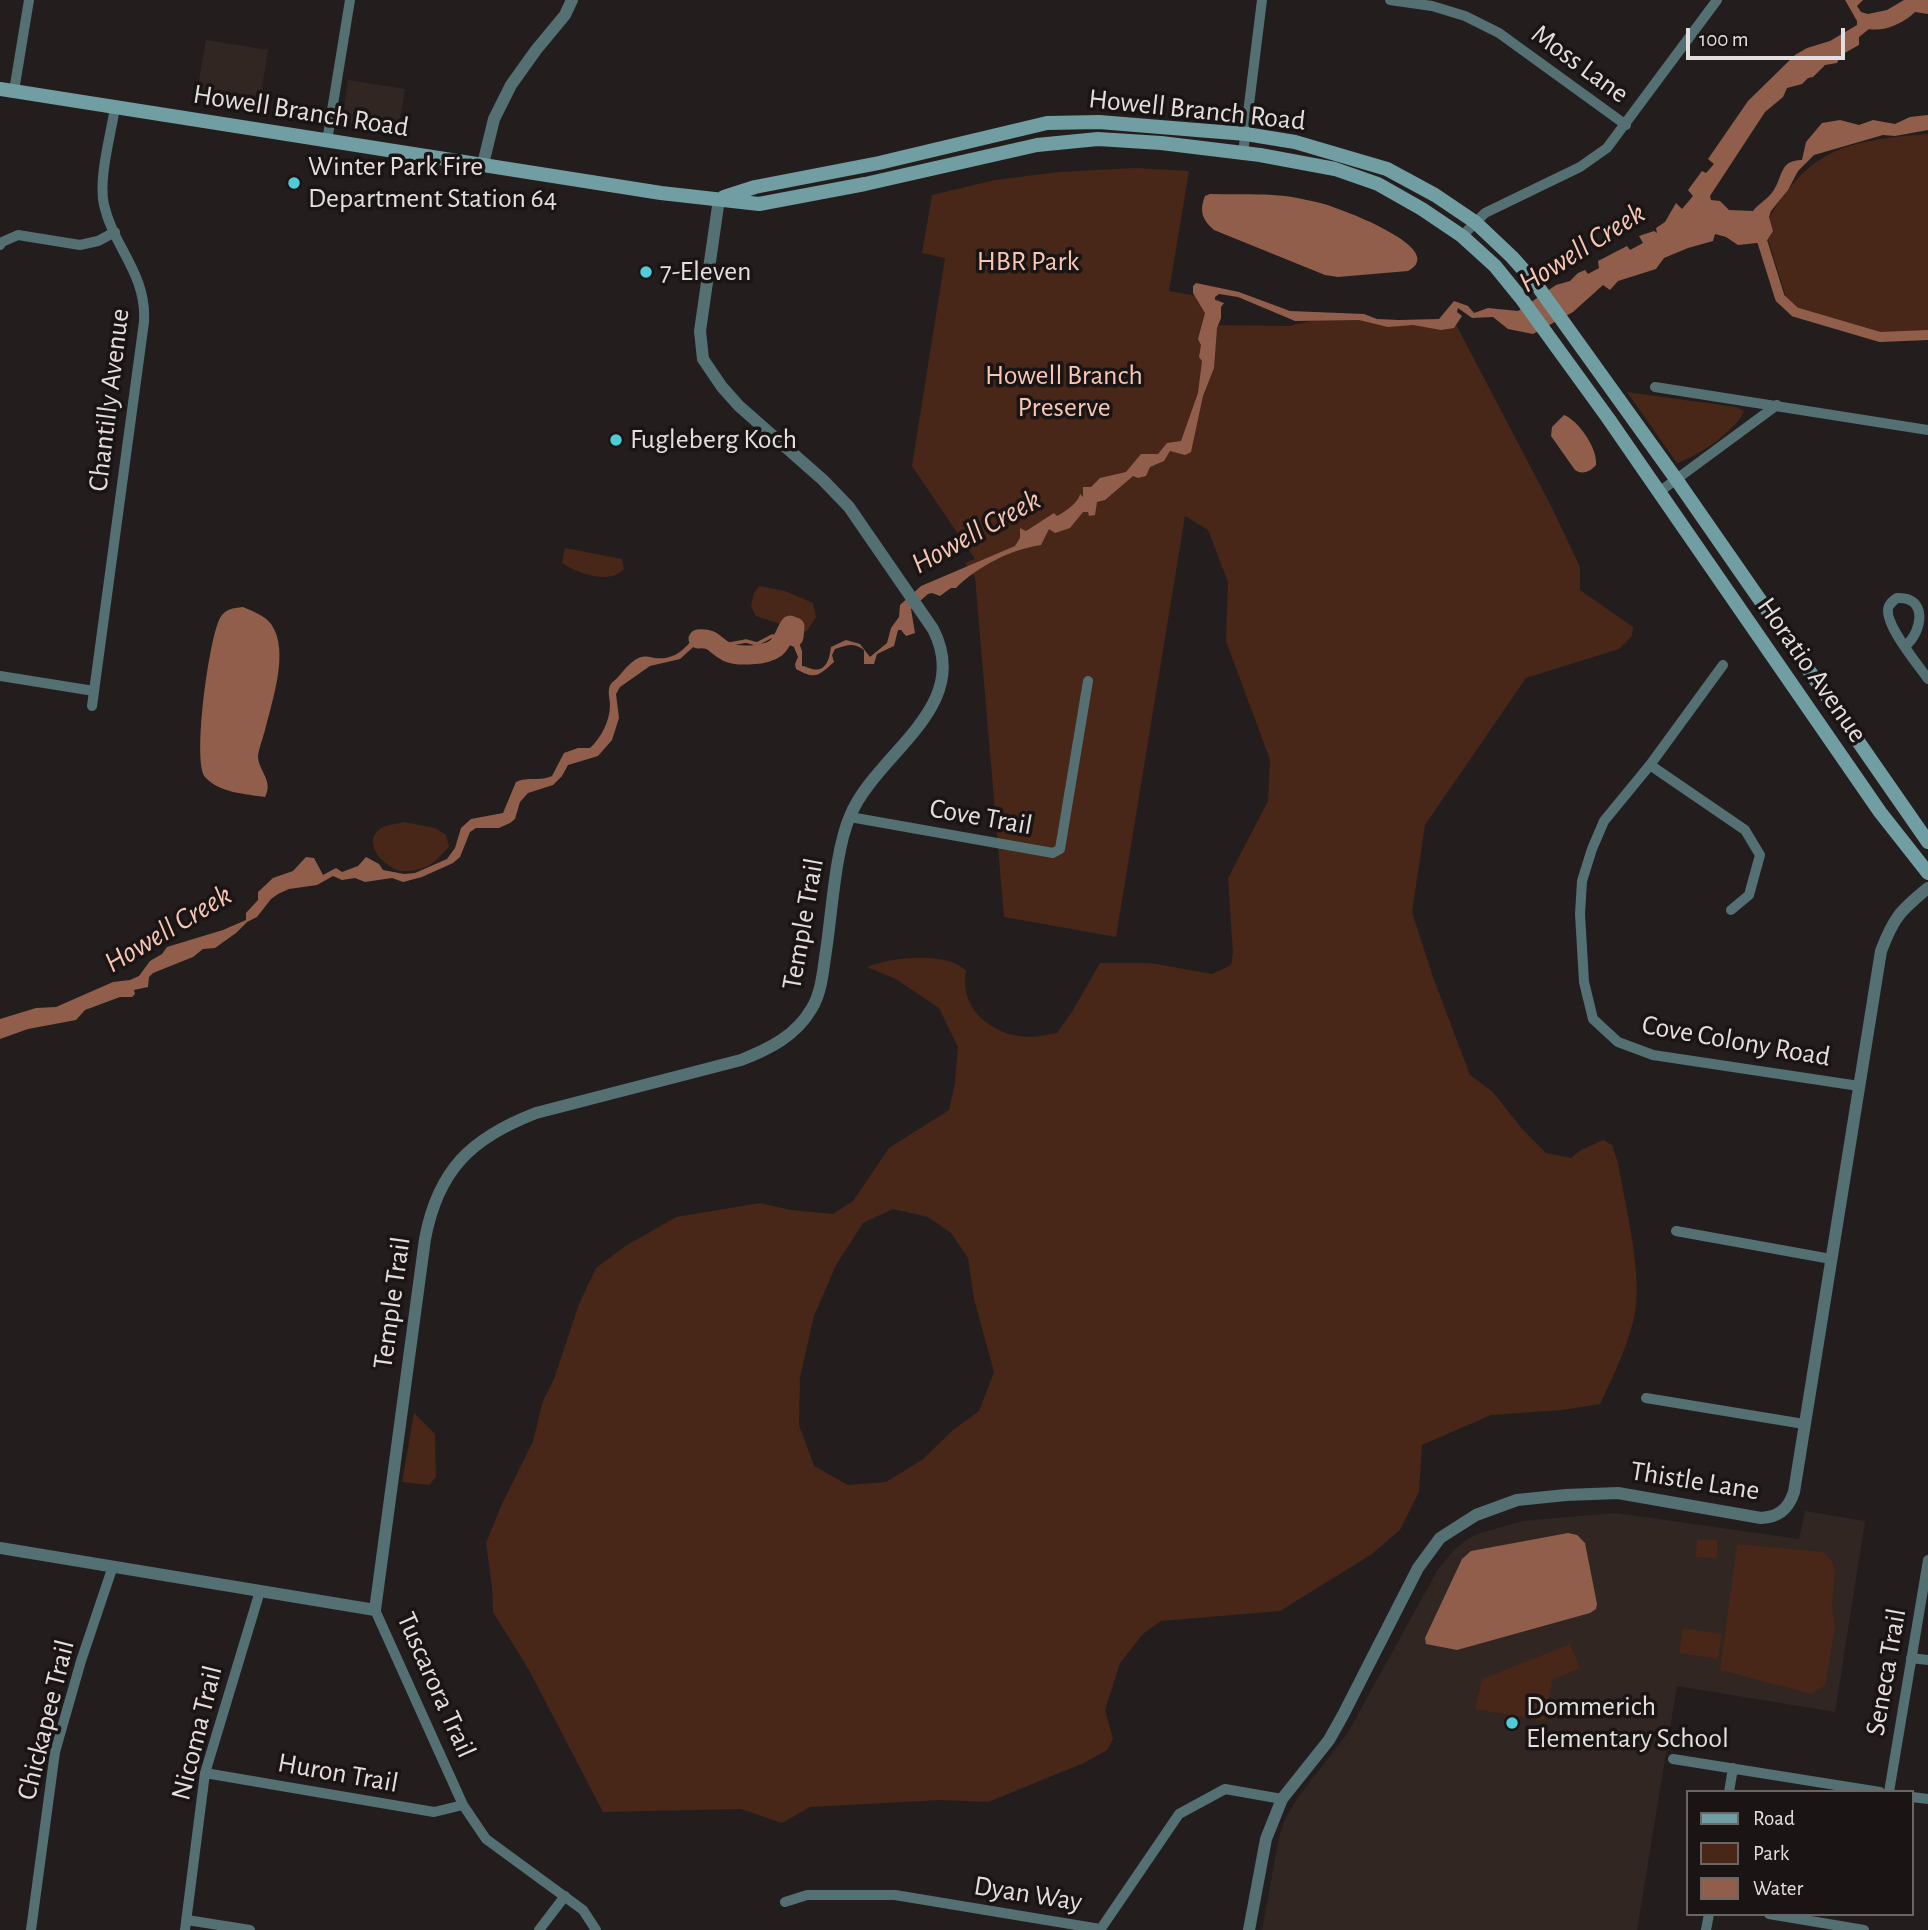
<!DOCTYPE html>
<html>
<head>
<meta charset="utf-8">
<style>
  body { margin:0 }
  #map { position:relative; width:1928px; height:1930px; overflow:hidden; background:#231e1d; font-family:"Alegreya Sans",sans-serif }
  canvas { display:block }
  .legend { position:absolute; left:1686px; top:1790px; width:228px; height:126px; box-sizing:border-box; background:#1a1514; border:2px solid #6a6665; margin:0; padding:9px 12px; list-style:none; font-size:21px; color:#e2dfde }
  .legend li { display:flex; align-items:center; gap:14px; height:35px }
  .legend b { width:35px; border:2px solid #6a6665 }
  .scale { position:absolute; left:1686px; top:28px; width:159px; height:32px; box-sizing:border-box; border:4px solid #e2dfde; border-top:0; padding-left:9px; font-size:21px; line-height:24px; white-space:nowrap; color:#e2dfde; -webkit-text-stroke:5px #1a1514; paint-order:stroke }
</style>
</head>
<body>
<div id="map">
<canvas width="1928" height="1930"></canvas>
<ul class="legend">
<li><b style="height:9px;background:#719ea3"></b>Road</li>
<li><b style="height:19px;background:#482618"></b>Park</li>
<li><b style="height:19px;background:#905e4b"></b>Water</li>
</ul>
<div class="scale">100 m</div>
</div>
<script>
const ctx = document.querySelector('canvas').getContext('2d');
ctx.lineJoin = 'round';
function fill(path, color) {
  ctx.fillStyle = color;
  ctx.fill(path, 'evenodd');
}
function stroke(path, color, width, dash) {
  ctx.strokeStyle = color;
  ctx.lineWidth = width;
  ctx.lineCap = dash ? 'butt' : 'round';
  ctx.setLineDash(dash || []);
  ctx.stroke(path);
}
function drawText(font, color, halo, rows, align = 'center') {
  ctx.font = font + ' "Alegreya Sans",sans-serif';
  ctx.lineWidth = 7;
  ctx.setLineDash([]);
  ctx.textBaseline = 'middle';
  ctx.strokeStyle = halo;
  ctx.fillStyle = color;
  for (const [text, x, y, turn = 0] of rows) {
    ctx.save();
    ctx.translate(x, y);
    ctx.rotate((+turn || 0) * Math.PI / 180);
    ctx.textAlign = isNaN(turn) ? turn : align;
    if (halo) ctx.strokeText(text, 0, 0);
    ctx.fillText(text, 0, 0);
    ctx.restore();
  }
}
fill(new Path2D(`
  M206,40L268,50L259,108L196,98Z
  M348,80L405,89L398,130L351,123L345,120L343,114Z
  M1805,1511L1865,1521L1835,1712L1677,1686L1637,1930H1262L1279,1837L1286,1817L1299,1796L1347,1734L1437,1571L1454,1550L1467,1539L1480,1533L1523,1521L1616,1513L1799,1539Z`), '#312622');
fill(new Path2D(`
  M1928,134V336L1881,337L1790,310L1764,227C1808,148 1843,141 1928,134Z
  M1134,168L1189,171L1169,291L1220,300L1216,325L1289,326L1329,317L1366,318L1431,325L1451,315L1551,506L1580,567V590L1633,627L1632,636L1619,649L1526,678L1425,825L1412,912L1433,977L1470,1075L1492,1091L1523,1130L1546,1153L1571,1158L1581,1150L1603,1140L1612,1145L1618,1163C1625,1205 1644,1278 1634,1318C1627,1348 1613,1376 1600,1404L1563,1410L1491,1415L1422,1445L1419,1492L1400,1530L1372,1554L1280,1611L1161,1621L1143,1634L1120,1663L1105,1710L1113,1739L1107,1750L1084,1763L988,1802L941,1800L810,1807L782,1823L741,1809L603,1812L529,1670L493,1612L492,1587L486,1543L502,1504L533,1441L543,1401L554,1379L579,1304L596,1268L624,1247L676,1217L760,1203L791,1210L833,1214L853,1201L889,1148L949,1110L955,1083L958,1047L939,1008L896,979L867,967C889,957 949,951 966,971C959,1010 993,1036 1029,1037C1038,1037 1048,1034 1057,1033L1072,1012L1100,963H1150L1212,974L1231,965L1233,953L1228,878L1268,801L1270,760L1226,641L1228,582L1208,530L1185,516L1116,937L1004,917L975,577L965,563L975,559L912,466L945,258L922,253L932,195L995,180L1059,172ZM893,1209L928,1217L951,1233L968,1258L974,1299L994,1372L979,1411L953,1430L922,1460L886,1482L848,1485L814,1466L799,1425L800,1377L814,1316L836,1265L863,1223Z
  M1627,392L1736,407L1744,411C1737,430 1697,457 1677,463Z
  M565,548L622,559L624,569C609,585 579,574 562,563Z
  M759,586L785,591L813,603L816,617L807,631L804,632L802,623L791,618L783,625L756,616L751,606L754,593Z
  M404,822L435,828L446,835L449,847C441,855 433,865 423,868C417,870 406,872 401,871C383,867 359,840 383,827C389,824 398,824 404,822Z
  M414,1413L435,1434L436,1477L429,1485L402,1482Z
  M1697,1540H1717V1558L1696,1557Z
  M1737,1544L1822,1552L1832,1561L1835,1572L1832,1606L1835,1627L1825,1686L1811,1694L1720,1670Z
  M1683,1628L1722,1634L1718,1659L1679,1653Z
  M1570,1644L1580,1668L1552,1680L1545,1721L1475,1709L1482,1679Z`), '#482618');
fill(new Path2D(`
  M1845,0H1863L1857,6L1861,12L1868,14L1887,10L1904,0H1928V14L1915,12C1904,23 1885,32 1869,29L1859,37V45L1841,55L1837,63L1825,65L1813,77L1808,78L1802,84L1787,88L1783,97L1765,112L1710,196L1711,200L1720,201L1729,210L1753,211C1758,204 1765,201 1770,195C1784,180 1777,160 1802,160L1806,142L1822,123L1840,120L1859,125L1873,120L1895,124L1910,117L1928,115V130L1895,136L1883,135L1814,155L1798,171L1788,190L1771,211L1769,217L1773,231L1766,242L1738,245L1726,237L1715,234L1713,241L1688,248L1664,258L1656,269L1618,281L1610,290L1603,285L1573,312L1533,334L1508,329L1493,317L1472,318L1458,308L1457,312L1462,316L1454,328L1441,330L1413,325L1388,327L1359,320L1295,321L1238,297L1219,294L1215,297V300L1224,303L1221,307V318L1217,328L1214,368L1203,396L1191,452L1185,455L1170,451L1164,461L1150,467L1146,476L1138,478L1133,476L1105,500L1097,502L1095,515L1089,516L1088,512H1083L1070,528L1055,533L1049,529L1041,545C1011,549 977,567 956,588H951L940,596L932,593L928,594L911,609L915,633L906,636L901,630H898L894,646L877,654L874,664H864V650C854,642 847,645 835,649L832,655L834,662C818,676 816,680 796,669L795,664L798,657L791,640L792,628L787,634L782,628L791,618H799L803,627V634L797,637L802,651V666C805,666 808,668 812,669C827,673 830,656 831,647L846,640L860,644L870,657L887,643L891,628L899,617L900,605L921,586L1015,546L1020,538V528L1026,531L1054,513L1057,516C1065,512 1079,502 1080,494L1083,497V487H1091L1100,478L1126,472L1141,454H1158L1167,443L1181,441L1198,393L1202,361L1199,357L1201,345L1198,339L1205,313L1193,293V286L1196,283L1239,292L1290,311L1364,314L1377,319L1399,320L1439,319L1454,301L1468,306L1474,313L1488,308L1518,311L1556,285L1570,281L1578,273L1585,270L1588,274L1599,268L1598,261L1627,246L1630,250L1643,243L1639,236L1654,231L1657,233L1656,228L1665,222L1676,203L1682,209L1693,196L1688,190L1702,171L1706,173L1714,164L1708,159L1748,101L1795,55L1807,48L1830,41L1857,25V21Z
  M1210,194C1237,195 1266,193 1292,197C1302,199 1314,201 1324,204C1341,209 1450,249 1408,271L1338,277L1325,275L1214,230C1202,220 1199,211 1205,196Z
  M1564,415C1579,421 1598,449 1596,465C1590,472 1582,475 1575,470L1551,436L1552,427Z
  M243,607C252,611 264,615 271,624C290,650 272,701 265,730C263,738 259,748 258,756C258,771 274,780 265,797C246,794 219,793 205,777C192,761 209,638 220,618C225,609 233,608 243,607Z
  M700,635L714,637L722,642L721,647L701,640L680,659L650,666L620,687L616,694L619,718L612,740L598,756L568,765L562,776L553,785L528,793L520,802L515,819L510,823L499,828H476L470,832L460,857L453,863L422,877L403,882L392,878L365,882L355,878L342,880L333,876L317,885L289,889L278,894L271,899L257,917L247,922L236,933L215,948L203,949L193,957L153,973L149,977L148,987L134,990L135,994L132,997H120L85,1010L76,1020L28,1029L0,1039V1019L36,1008L56,1007L113,982L130,980L139,976L150,961L162,954L167,947L223,930L246,920V913L258,900V892L273,878L293,871L306,857L314,858L323,875L336,868L342,872L358,866L366,857L379,864L383,870L404,874L415,873L447,859L455,848L461,828L471,819L503,813L516,782C528,776 538,782 552,776L564,753L578,748H590C601,738 610,721 610,705C610,700 608,694 609,689C610,682 615,681 619,676C648,640 647,667 675,655C687,649 689,640 700,635Z
  M1568,1533L1577,1535L1585,1543L1597,1604L1596,1609L1590,1613L1457,1650L1426,1644L1425,1638L1462,1559L1471,1551Z`), '#905e4b');
stroke(new Path2D(`
  M719,642L725,645L746,641L757,644L772,636L777,637L787,630`), '#905e4b', 3.5);
stroke(new Path2D(`
  M1759,231L1780,298L1795,312L1880,337L1928,335`), '#905e4b', 10);
stroke(new Path2D(`
  M698,639C713,637 715,646 727,652C738,657 765,656 776,648C783,642 785,632 790,625L795,627L794,637`), '#905e4b', 19);
stroke(new Path2D(`
  M1390,0L1432,6L1465,16L1499,33L1626,125
  M14,91L29,0
  M327,141L350,0
  M1243,153L1262,0
  M1462,236L1485,213L1580,167L1607,148L1717,0
  M0,245L2,242L18,235L80,245L98,241L115,232
  M1655,387L1928,430
  M1659,492L1777,405
  M1905,646C1923,632 1928,596 1897,598C1894,600 1891,602 1889,606C1881,621 1919,666 1928,679
  M1723,665L1650,765L1604,821L1592,849L1582,881L1580,914L1584,982L1593,1019L1618,1042L1653,1055L1859,1086
  M0,676L94,691
  M92,706L144,322C147,274 114,248 104,205C98,178 111,135 115,107
  M1650,765L1745,830L1760,855L1749,895L1731,910
  M850,817L1053,853L1060,849L1088,681
  M1676,1231L1831,1259
  M1646,1398L1804,1424
  M375,1610L463,1805L486,1839L583,1910L596,1930
  M1911,1658L1928,1660
  M1673,1759L1880,1792
  M205,1773L434,1812L463,1805
  M1729,1792L1733,1768
  M1889,1792L1928,1560
  M1912,1797L1928,1799
  M785,1902L807,1895H895L1100,1929
  M1769,1914L1864,1930
  M187,1920L250,1930
  M31,1930L55,1752L81,1661L113,1566
  M185,1930L205,1773L260,1591
  M539,1930L565,1896
  M1100,1930L1179,1814L1225,1789L1282,1799
  M1706,1930L1709,1914`), '#547073', 10);
stroke(new Path2D(`
  M483,164L494,119L511,85L536,50L565,15L572,0
  M0,1548L375,1610L425,1239C438,1170 471,1138 536,1113L741,1060C769,1049 796,1036 812,1008C822,991 823,970 826,951C832,912 835,851 850,816C876,753 974,708 933,629L849,507L823,480L739,406L722,387L703,359L700,331L719,199
  M1249,1930L1266,1839L1282,1799L1329,1740L1343,1715L1418,1568L1440,1538L1476,1515L1517,1500L1566,1495L1618,1493L1761,1518C1778,1517 1788,1510 1794,1492L1881,951C1894,917 1900,911 1928,888`), '#547073', 12);
stroke(new Path2D(`
  M0,89L661,193L759,204L865,184L1037,145L1098,139L1161,143L1260,155L1335,169L1378,184L1422,209L1462,236L1495,266L1521,298L1608,418L1880,812L1928,873
  M724,197L755,187L879,163L1047,123L1099,122L1246,134L1295,142L1387,169L1435,195L1475,222L1512,257L1536,284L1676,479L1928,842`), '#719ea3', 14);
for (const [x, y, r, color] of [
  [294,183,7,"#52cbd8"],
  [646,272,7,"#52cbd8"],
  [616,440,7,"#52cbd8"],
  [1512,1723,7,"#52cbd8"]
]) {
  const dot = new Path2D();
  dot.arc(x, y, r, 0, 2 * Math.PI);
  ctx.fillStyle = color;
  ctx.fill(dot);
  stroke(dot, '#1a1514', 2.5);
}
drawText('28px', '#e2dfde', '#1a1514', [
  ["Moss Lane",1580,64,36],
  ["Howell Branch Road",1197,110,6],
  ["Howell Branch Road",301,111,9],
  ["Chantilly Avenue",109,400,-83],
  ["Horatio Avenue",1812,670,55],
  ["Cove Trail",981,817,10],
  ["Temple Trail",803,924,-80],
  ["Cove Colony Road",1736,1041,10],
  ["Temple Trail",392,1303,-82],
  ["Thistle Lane",1695,1481,9],
  ["Seneca Trail",1886,1672,-80],
  ["Tuscarora Trail",436,1685,66],
  ["Chickapee Trail",46,1720,-76],
  ["Nicoma Trail",197,1733,-76],
  ["Huron Trail",338,1773,10],
  ["Dyan Way",1028,1894,9]
]);
drawText('28px', '#e2dfde', '#1a1514', [
  ["Winter Park Fire",308,167],
  ["Department Station 64",308,199],
  ["7-Eleven",660,272],
  ["Fugleberg Koch",630,440],
  ["Dommerich",1526,1707],
  ["Elementary School",1526,1739]
], 'left');
drawText('28px', '#f7c7b4', '#1a1514', [
  ["HBR Park",1028,262],
  ["Howell Branch",1064,376],
  ["Preserve",1064,408]
]);
drawText('italic 30px', '#f8c7b4', '#1a1514', [
  ["Howell Creek",1582,248,-32],
  ["Howell Creek",976,532,-29],
  ["Howell Creek",168,929,-31]
]);
</script>
</body>
</html>
